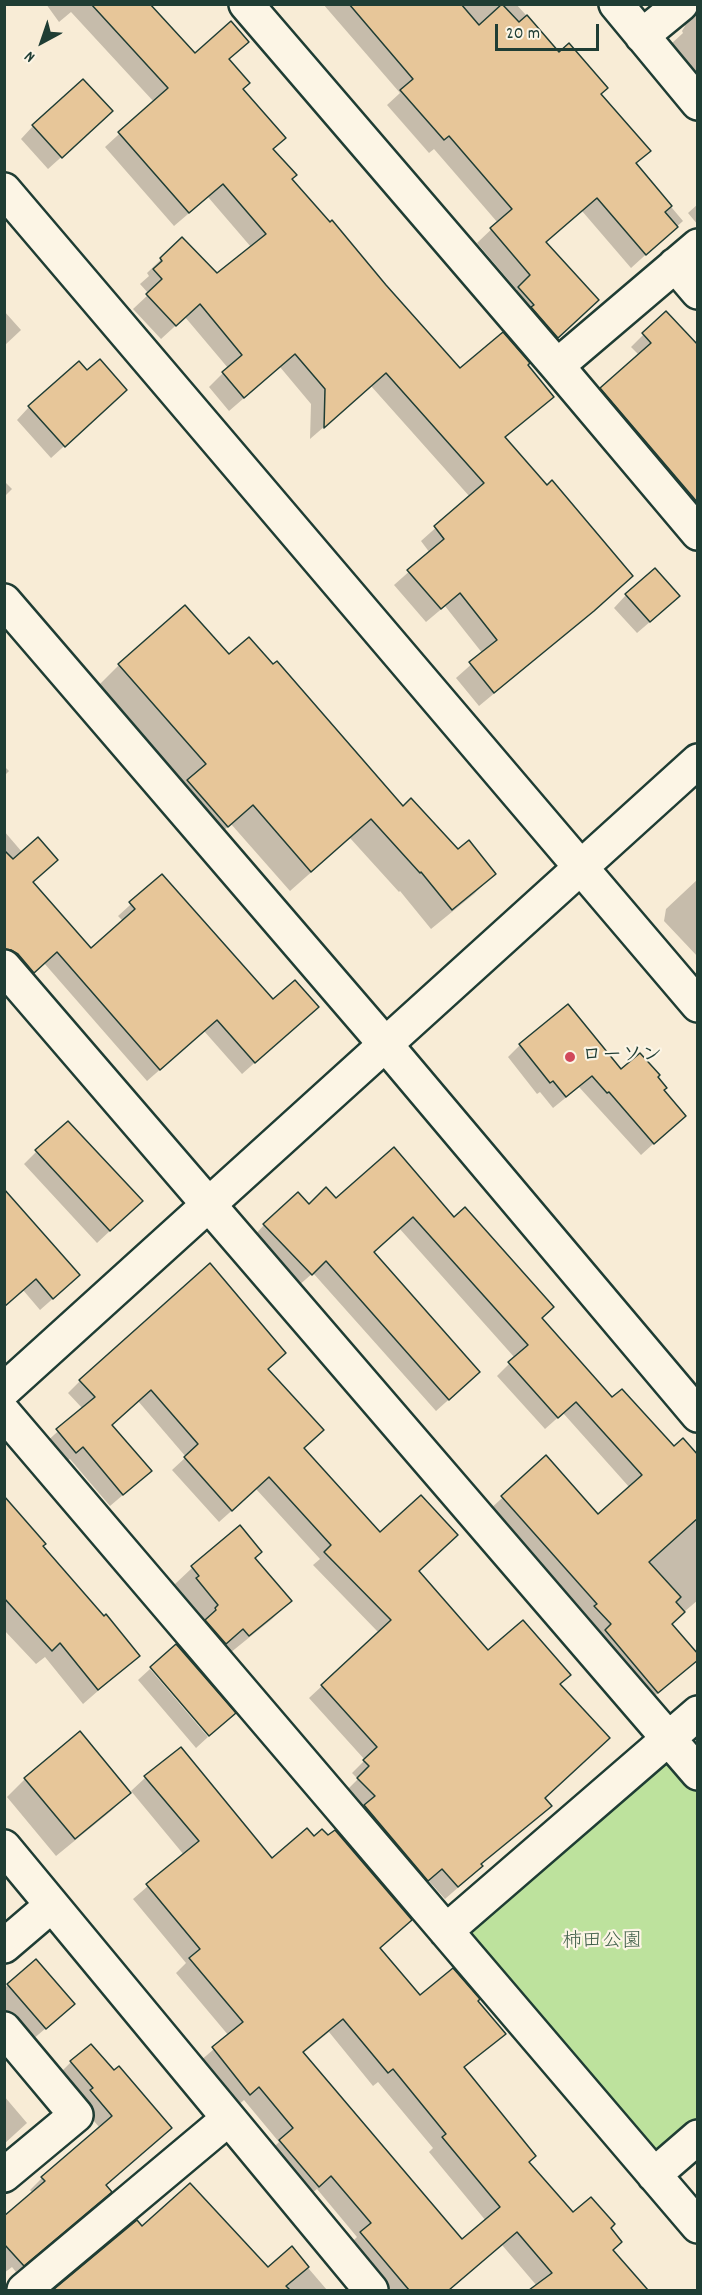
<!DOCTYPE html>
<html>
<head>
<meta charset="utf-8">
<style>
  body { margin:0 }
  #map { position:relative; width:702px; height:2295px; overflow:hidden; background:#f8ecd6; font-family:Dekko,sans-serif }
  canvas { display:block }
  .frame { position:absolute; inset:0; border:6px solid #1f3d34; pointer-events:none }
  .north { position:absolute; left:12px; top:12px; width:60px; height:60px; -webkit-text-stroke:4px #fcf5e5; paint-order:stroke; rotate:220deg; font-size:16px; font-weight:700; line-height:24px; text-align:center; color:#1f3d34 }
  .north::after { content:''; display:block; margin:auto; width:21px; height:27px; background:#1f3d34; clip-path:polygon(50% 0,100% 100%,50% 72%,0 100%) }
  .scale { position:absolute; left:495px; top:24px; width:104px; height:27px; box-sizing:border-box; border:3px solid #1f3d34; border-top:0; padding-left:8px; font-size:18px; line-height:21px; white-space:nowrap; color:#1f3d34; -webkit-text-stroke:4px #fcf5e5; paint-order:stroke }
</style>
</head>
<body>
<div id="map">
<canvas width="702" height="2295"></canvas>
<div class="frame"></div>
<div class="north">N</div>
<div class="scale">20 m</div>
</div>
<script>
const ctx = document.querySelector('canvas').getContext('2d');
ctx.lineJoin = 'round';
function fill(path, color) {
  ctx.fillStyle = color;
  ctx.fill(path, 'evenodd');
}
function stroke(path, color, width, dash) {
  ctx.strokeStyle = color;
  ctx.lineWidth = width;
  ctx.lineCap = dash ? 'butt' : 'round';
  ctx.setLineDash(dash || []);
  ctx.stroke(path);
}
function drawText(font, color, halo, rows, align = 'center') {
  ctx.font = font + ' Dekko,"Klee One",sans-serif';
  ctx.lineWidth = 4.5;
  ctx.setLineDash([]);
  ctx.textBaseline = 'middle';
  ctx.strokeStyle = halo;
  ctx.fillStyle = color;
  for (const [text, x, y, turn = 0] of rows) {
    ctx.save();
    ctx.translate(x, y);
    ctx.rotate((+turn || 0) * Math.PI / 180);
    ctx.textAlign = isNaN(turn) ? turn : align;
    if (halo) ctx.strokeText(text, 0, 0);
    ctx.fillText(text, 0, 0);
    ctx.restore();
  }
}
fill(new Path2D(`
  M671,1758L697,1791V2120L657,2155L464,1934Z`), '#bde29d');
fill(new Path2D(`
  M46,4H130L195,55L247,42L228,60L272,150L290,179L460,370L526,365L552,397L504,439L617,590L577,625L479,706L456,678L483,654L445,606L426,622L394,585L430,553L421,541L470,497L371,386L310,439L311,404L280,367L229,411L209,387L228,368L185,317L161,339L133,309L149,294L140,284L149,276L147,273L182,239L217,275L251,247L208,197L174,226L105,147L154,102L71,12L59,22Z
  M323,4H516L649,151L635,164L683,221L631,268L582,211L545,243L584,314L543,351L505,302L517,290L477,243L498,223L434,149L429,153L387,105L400,93Z
  M679,4H698V100L659,55L683,33L682,31L685,26L686,16Z
  M98,124L48,169L21,139L33,126Z
  M698,204V225L688,213Z
  M4,311L21,330L4,346Z
  M644,334L698,348V529L589,402L639,355L631,347Z
  M87,373L113,402L51,458L17,420L29,407Z
  M4,481L12,489L4,497Z
  M626,595L665,609L637,633L614,608Z
  M229,656L402,808L458,851L494,874L474,894L431,929L400,891L399,892L350,838L290,891L231,824L207,846L168,802L185,784L99,685L119,665Z
  M4,766L9,771L4,776Z
  M4,831L22,852L31,883L91,950L123,921L118,916L162,876L273,1001L304,1019L242,1074L204,1031L147,1081L44,963L23,982L4,960Z
  M698,879V957L664,921L666,909Z
  M520,1045L621,1071L656,1077L662,1091L684,1116L641,1155L579,1087L553,1108L540,1092L537,1094L508,1057Z
  M394,1149L541,1319L698,1493V1600L670,1624L686,1670L645,1704L489,1510L546,1458L598,1516L630,1488L563,1413L545,1429L497,1376L515,1358L399,1228L372,1252L465,1385L436,1411L313,1273L298,1286L252,1238L264,1225L309,1206L336,1200Z
  M36,1152L128,1214L97,1243L24,1164Z
  M4,1191L65,1288L40,1310L23,1290Z
  M267,1370L302,1449L380,1534L417,1571L488,1652L559,1685L544,1799L550,1806L480,1865L469,1878L445,1899L428,1880L415,1892L346,1791L358,1779L352,1773L365,1760L309,1698L379,1633L313,1565L320,1559L256,1489L219,1522L172,1470L186,1457L138,1401L111,1425L137,1483L110,1506L70,1459L63,1464L45,1443L83,1409L68,1393L80,1381Z
  M4,1512L41,1546L138,1656L83,1704L45,1657L36,1664L4,1630Z
  M240,1527L254,1558L290,1601L272,1619L230,1653L224,1646L207,1661L179,1597L182,1595L174,1585L192,1568Z
  M150,1669L208,1737L196,1748L138,1680Z
  M146,1777L272,1860L410,1920L379,1949L420,1997L504,2033L463,2068L528,2162L573,2214L609,2228L611,2251L646,2290H531L537,2286L502,2245L449,2290H383L347,2247L357,2237L317,2189L304,2200L266,2155L279,2142L244,2100L236,2107L199,2062L229,2036L176,1973L186,1963L133,1899L184,1855L131,1791ZM329,2032L373,2086L378,2082L433,2148L429,2152L486,2221L462,2241L302,2054Z
  M25,1779L129,1793L111,1811L56,1856L7,1797Z
  M8,1985L60,2016L32,2040L4,2008V1989Z
  M71,2062L170,2128L105,2186L98,2204L16,2272L12,2267L4,2273V2218L33,2193L30,2190L42,2178L100,2128L79,2104L59,2074Z
  M4,2096L27,2123L4,2144Z
  M137,2222L142,2228L268,2269L291,2248L327,2290H55Z`), '#0003');
const building = new Path2D(`
  M91,4H150L195,53L231,21L249,42L229,59L250,83L243,89L286,138L273,149L297,175L292,179L330,222L332,220L386,285L460,368L503,332L530,363L528,365L554,397L505,437L547,485L552,480L633,576L594,611L494,693L469,662L497,640L460,593L441,609L407,570L444,539L434,526L484,483L386,373L324,428L325,389L295,354L244,398L222,372L242,355L200,304L176,326L146,294L162,279L153,269L162,261L160,258L182,237L217,273L266,234L223,184L189,213L118,132L168,88Z
  M349,4H461L479,25L502,4L519,22L527,15L559,52L569,43L608,88L601,94L651,151L636,163L672,206L665,212L678,227L646,255L597,198L546,242L599,300L558,338L531,307L534,305L518,287L530,275L490,228L512,209L449,136L444,140L400,90L413,79Z
  M83,79L113,111L62,158L32,125Z
  M666,311L698,345V503L600,388L651,343L642,333Z
  M100,359L127,390L65,447L28,406L79,361L87,370Z
  M655,568L680,596L650,622L625,594Z
  M185,605L229,654L249,637L273,664L277,661L403,806L411,798L458,849L469,840L496,874L452,910L421,872L420,873L371,819L311,872L253,805L228,827L187,780L206,764L118,664Z
  M38,837L58,860L33,882L91,948L135,909L129,902L162,874L273,999L295,980L319,1007L255,1063L217,1020L160,1070L57,952L34,973L18,954L11,950L4,949V850L13,859Z
  M568,1004L621,1069L640,1053L660,1075L658,1077L667,1088L664,1090L686,1116L654,1144L609,1092L607,1093L592,1076L566,1097L553,1081L550,1083L519,1044Z
  M68,1121L143,1201L110,1231L35,1150Z
  M394,1147L454,1217L465,1207L554,1307L542,1318L612,1397L622,1389L674,1446L683,1438L698,1455V1518L649,1562L681,1597L676,1602L685,1612L672,1624L698,1654V1660L658,1693L605,1630L611,1624L594,1606L597,1604L501,1496L546,1455L598,1514L642,1475L576,1402L558,1418L508,1362L528,1345L413,1217L374,1252L480,1372L449,1400L326,1261L312,1275L263,1224L298,1192L309,1204L326,1187L336,1198Z
  M4,1189L80,1275L53,1299L36,1279L4,1307Z
  M210,1263L286,1353L268,1369L324,1430L304,1448L380,1532L421,1495L458,1535L419,1571L488,1650L523,1620L571,1675L560,1684L610,1738L545,1798L552,1806L481,1864L483,1866L458,1887L442,1869L428,1881L364,1805L375,1796L357,1778L369,1766L363,1760L377,1747L321,1685L391,1620L324,1552L331,1545L269,1477L232,1511L184,1457L198,1444L151,1390L112,1425L152,1471L123,1495L83,1447L76,1453L56,1429L95,1397L79,1380Z
  M4,1496L46,1544L43,1546L104,1616L106,1614L140,1656L98,1690L60,1643L52,1651L4,1598Z
  M240,1525L262,1552L255,1558L292,1601L249,1636L243,1629L226,1644L205,1620L216,1610L215,1608L218,1605L196,1578L199,1576L191,1566Z
  M176,1644L236,1713L209,1736L150,1667Z
  M80,1731L131,1793L75,1839L24,1778Z
  M181,1747L272,1858L307,1828L314,1836L322,1829L328,1835L335,1830L412,1920L380,1948L420,1995L453,1968L480,1999L478,2001L506,2034L464,2067L536,2156L529,2162L573,2212L591,2197L615,2224L611,2228L622,2242L613,2250L648,2290H529L552,2273L517,2232L449,2290H409L360,2232L371,2223L331,2176L319,2187L279,2140L293,2128L259,2087L250,2095L212,2047L243,2022L189,1958L200,1949L146,1884L199,1841L144,1776ZM343,2019L388,2073L393,2069L446,2134L442,2137L500,2207L462,2239L303,2052Z
  M36,1959L75,2004L46,2029L7,1984Z
  M91,2044L114,2070L119,2066L172,2128L106,2185L112,2192L24,2266L4,2244V2216L45,2181L41,2177L112,2116L90,2090L93,2088L70,2061Z
  M190,2183L268,2267L292,2246L309,2267L286,2286L290,2290H53L137,2220L142,2226Z`);
fill(building, '#e7c699');
stroke(building, '#1f3d34', 1.5);
const street = new Path2D(`
  M246,4L557,366L698,533
  M616,4L698,103
  M642,36L681,4
  M675,265L698,292
  M557,366L698,246
  M4,601L385,1044L698,1415
  M4,967L698,1773
  M4,1413L698,2226
  M4,1847L371,2290
  M446,1931L698,1713
  M4,1946L52,1905
  M4,2029L76,2115L4,2175
  M654,2175L698,2137
  M24,2290L228,2119`);
const secondary = new Path2D(`
  M4,190L698,1005
  M4,1390L698,761`);
stroke(street, '#1f3d34', 38);
stroke(secondary, '#1f3d34', 38);
stroke(street, '#fcf5e5', 33);
stroke(secondary, '#fcf5e5', 33);
for (const [x, y, r, color] of [
  [570,1057,6,"#d1495b"]
]) {
  const dot = new Path2D();
  dot.arc(x, y, r, 0, 2 * Math.PI);
  ctx.fillStyle = color;
  ctx.fill(dot);
  stroke(dot, '#fcf5e5', 2);
}
drawText('bold 20px', '#1f3d34', '#fcf5e5', [
  ["ローソン",582,1057]
], 'left');
drawText('20px', '#3f5e49', '#fcf5e5', [
  ["柿田公園",602,1943]
]);
</script>
</body>
</html>
